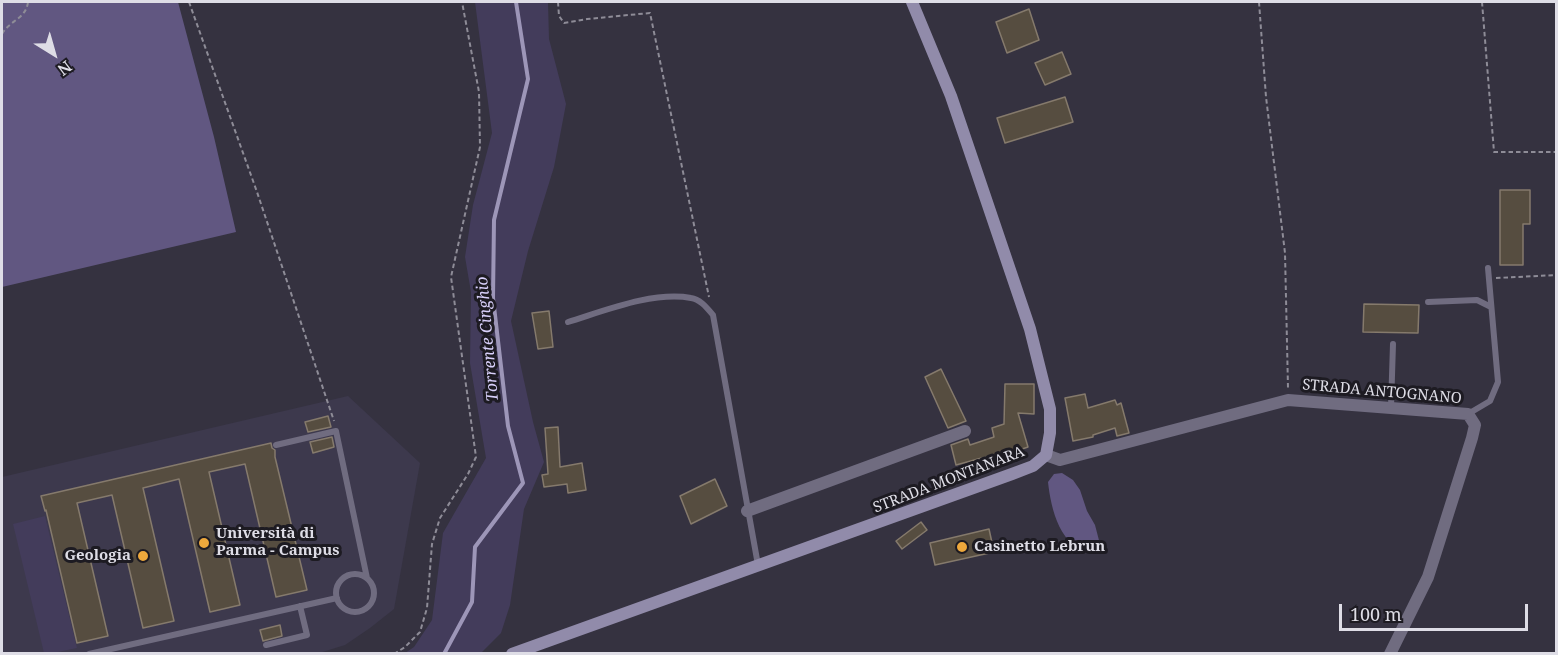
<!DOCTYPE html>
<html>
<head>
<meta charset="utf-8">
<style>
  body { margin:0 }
  #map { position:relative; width:1558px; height:655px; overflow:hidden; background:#353240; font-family:"Noto Serif",serif }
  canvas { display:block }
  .frame { position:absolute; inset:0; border:3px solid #dedde6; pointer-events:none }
  .north { position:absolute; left:24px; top:24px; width:60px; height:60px; -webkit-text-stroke:4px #1d1b22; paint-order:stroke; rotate:143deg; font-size:16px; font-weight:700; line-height:24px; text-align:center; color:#dedde6 }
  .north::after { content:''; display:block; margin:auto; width:21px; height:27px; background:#dedde6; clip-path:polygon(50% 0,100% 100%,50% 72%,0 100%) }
  .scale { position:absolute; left:1339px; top:604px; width:189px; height:27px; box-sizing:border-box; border:3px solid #dedde6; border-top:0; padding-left:8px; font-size:18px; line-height:21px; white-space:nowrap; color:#dedde6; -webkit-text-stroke:4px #1d1b22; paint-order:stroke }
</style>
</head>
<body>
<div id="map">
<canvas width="1558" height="655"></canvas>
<div class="frame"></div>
<div class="north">N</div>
<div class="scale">100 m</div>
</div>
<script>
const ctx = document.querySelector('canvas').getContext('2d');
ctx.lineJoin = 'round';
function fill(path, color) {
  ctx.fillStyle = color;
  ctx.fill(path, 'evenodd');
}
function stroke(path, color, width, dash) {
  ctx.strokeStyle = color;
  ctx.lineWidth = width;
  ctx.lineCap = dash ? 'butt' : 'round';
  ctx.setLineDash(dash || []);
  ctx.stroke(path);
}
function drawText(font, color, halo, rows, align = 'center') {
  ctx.font = font + ' "Noto Serif",serif';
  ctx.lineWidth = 6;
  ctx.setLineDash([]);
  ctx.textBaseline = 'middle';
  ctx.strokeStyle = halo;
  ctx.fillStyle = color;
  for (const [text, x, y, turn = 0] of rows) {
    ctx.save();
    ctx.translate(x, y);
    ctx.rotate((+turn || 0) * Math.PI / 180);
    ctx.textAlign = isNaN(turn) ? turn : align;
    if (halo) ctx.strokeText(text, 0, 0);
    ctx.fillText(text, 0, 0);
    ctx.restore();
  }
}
fill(new Path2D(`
  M348,396L420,463L394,609L370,628L345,645L316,654L2,653V477Z`), '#3d394d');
fill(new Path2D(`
  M475,2H548L549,39L566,104L554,167L528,251L511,321L533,422L544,462L524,509L510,605L501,633L481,653H405L414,647L432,620L443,533L486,458L470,363L471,292L465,257L473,205L492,133Z
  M45,516L77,648L53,653H44L13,524Z`), '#433c5b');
fill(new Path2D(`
  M2,2H178L214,137L236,232L2,287Z
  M1062,473L1073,480L1080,490L1087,511L1095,525L1101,548L1094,553C1060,550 1051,509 1048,482L1054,474Z`), '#615781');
stroke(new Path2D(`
  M444,654L472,602L475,547L523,483L508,426L493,298L494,220L528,79L516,2`), '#9d96b8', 4);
const building = new Path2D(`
  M1029,9L1039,40L1007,53L996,22Z
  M1062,52L1071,74L1045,85L1035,63Z
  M1065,97L1073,122L1005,143L997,118Z
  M1500,190H1530V224H1523V265H1500Z
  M1364,304L1419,305L1418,333L1363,332Z
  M549,311L553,347L538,349L532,313Z
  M941,369L966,421L948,428L925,377Z
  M1005,384H1034V414L1018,413L1028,447L990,460L989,456L956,465L951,445L968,439L970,445L994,437L992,428L1004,424Z
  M1085,394L1088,408L1115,400L1117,405L1121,403L1129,433L1117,436L1115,428L1093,435V437L1073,441L1065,398Z
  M328,416L331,427L308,432L305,422Z
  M558,427L560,467L582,463L586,490L568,493L567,484L544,487L542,475L548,474L545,428Z
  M332,437L334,447L313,453L310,442Z
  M271,443L272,448L275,450V457L307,590L276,597L245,464L209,472L240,605L210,612L179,479L143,488L174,621L143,628L112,495L77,503L108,636L77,643L46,510L45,511L41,496Z
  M715,479L727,506L691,524L680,496Z
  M921,522L927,530L902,549L896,541Z
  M989,529L994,552L935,565L930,543Z
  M280,625L282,636L263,641L260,630Z`);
fill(building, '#564d40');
stroke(building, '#857a6c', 1.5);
stroke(new Path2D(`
  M189,2L257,192L334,421
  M558,2L559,16L564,23L587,19L650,13L709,297
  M1259,2L1266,97L1285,253L1288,388
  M1482,2L1494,152H1556
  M2,34C10,20 26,19 28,2
  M2,102V106
  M1496,278L1556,275
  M71,654H72
  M394,654L405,647L420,632L427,608L432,544L440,518L468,474L476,457L451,277L480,147L479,92L462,2`), '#8e8c97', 2, [4.5, 3]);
stroke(new Path2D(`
  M1428,302L1477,300L1491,307
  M568,322C604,311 653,291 691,298C700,299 707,308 713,315L758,565
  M1391,407L1393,344
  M1468,414L1490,401L1498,382L1488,268
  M276,445L336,431L367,578
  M336 593a19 19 0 1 1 38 0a19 19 0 1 1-38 0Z
  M266,645L307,635L300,606
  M89,654L337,598`), '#706c80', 6);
stroke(new Path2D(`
  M1046,455L1060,460L1288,400L1468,414L1475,425L1472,438L1428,577L1390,654
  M747,511L965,431`), '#706c80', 12);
stroke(new Path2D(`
  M512,654L1012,474L1033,466L1046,455L1050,433V409L1030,329L951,96L912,2`), '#918baa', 12);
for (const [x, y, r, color] of [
  [204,543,6,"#eda83c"],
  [962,547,6,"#eda83c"],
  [143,556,6,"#eda83c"]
]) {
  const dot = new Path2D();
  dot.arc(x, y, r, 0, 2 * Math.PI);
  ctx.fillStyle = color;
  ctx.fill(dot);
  stroke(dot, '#1d1b22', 2);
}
drawText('15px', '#dedde6', '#1d1b22', [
  ["STRADA ANTOGNANO",1382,392,5],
  ["STRADA MONTANARA",949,480,-21]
]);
drawText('bold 15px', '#dedde6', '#1d1b22', [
  ["Università di",216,534],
  ["Parma - Campus",216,551],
  ["Casinetto Lebrun",974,547],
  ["Geologia",131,556,"right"]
], 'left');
drawText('italic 16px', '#d8d0fa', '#1d1b22', [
  ["Torrente Cinghio",488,339,-95]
]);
</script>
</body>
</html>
